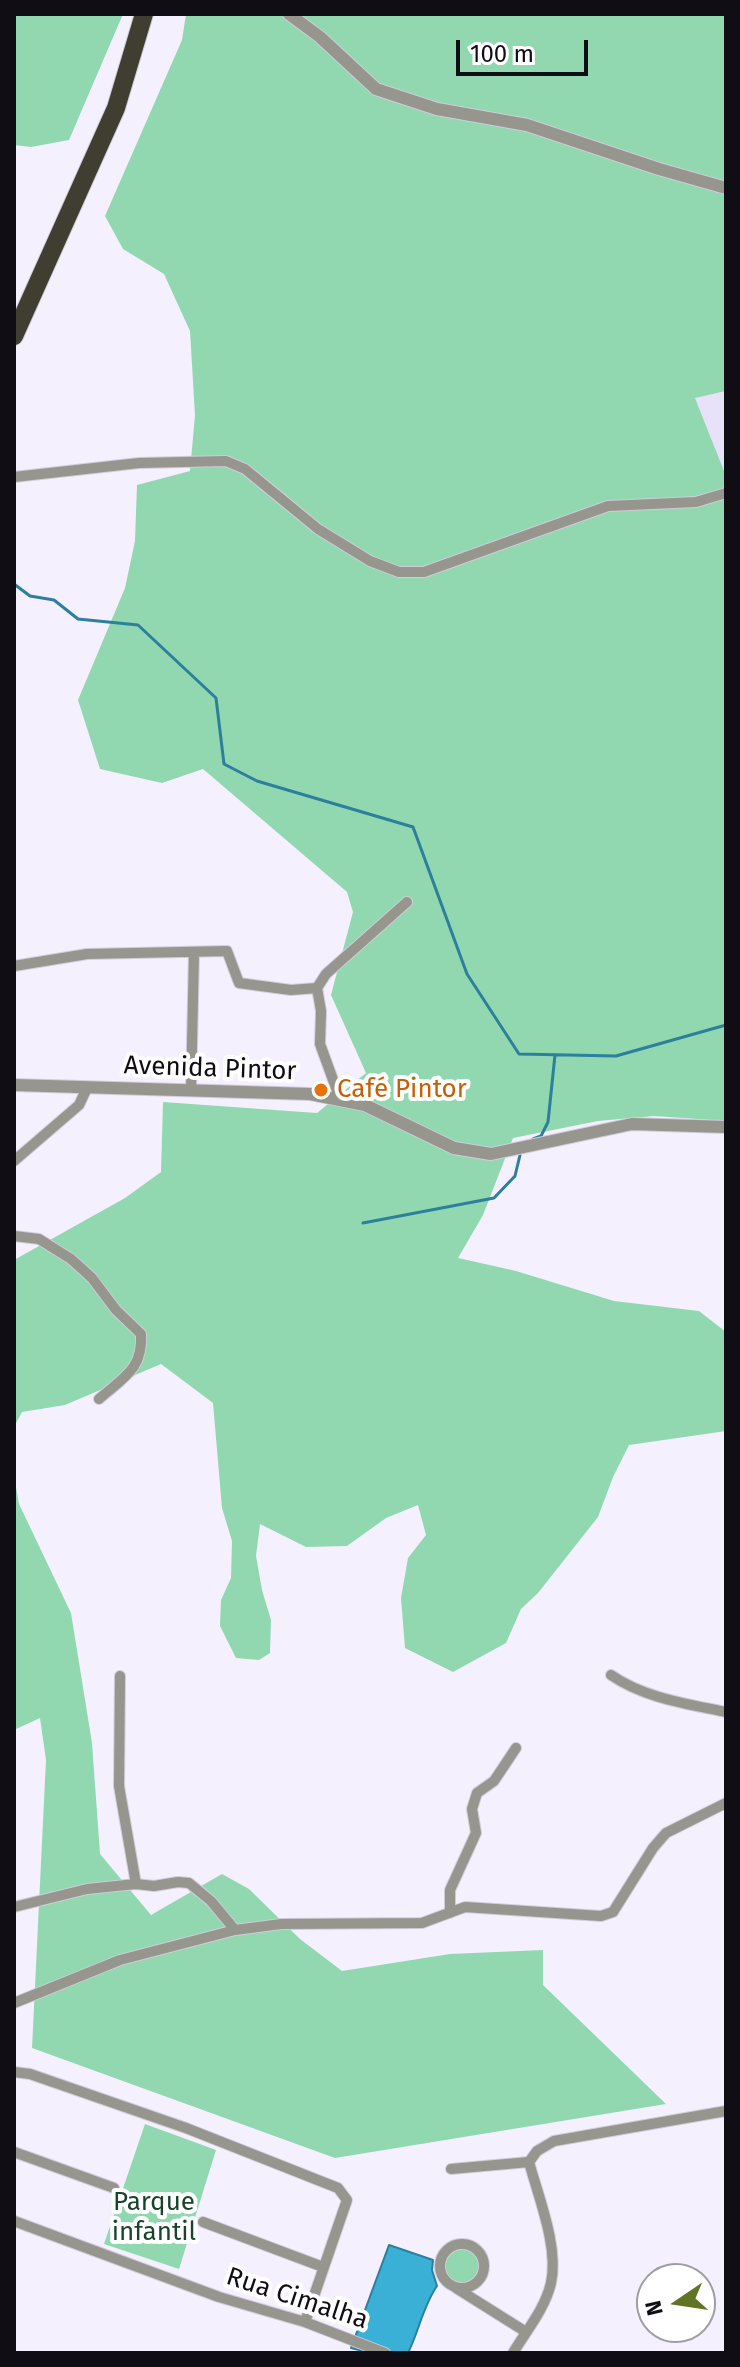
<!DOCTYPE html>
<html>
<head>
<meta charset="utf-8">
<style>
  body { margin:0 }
  #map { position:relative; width:740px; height:2367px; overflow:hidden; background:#f4f0fe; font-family:"Fira Sans",sans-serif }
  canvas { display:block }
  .frame { position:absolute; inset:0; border:16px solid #100e14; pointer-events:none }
  .north { position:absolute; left:636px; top:2263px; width:80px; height:80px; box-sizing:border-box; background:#fff; border:2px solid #9f9fa1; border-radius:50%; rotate:257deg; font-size:22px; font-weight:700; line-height:32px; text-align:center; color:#100e14 }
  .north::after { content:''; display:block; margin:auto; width:28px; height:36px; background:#607524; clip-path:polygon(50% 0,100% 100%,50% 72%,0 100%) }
  .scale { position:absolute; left:456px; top:40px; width:132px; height:36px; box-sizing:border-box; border:4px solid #100e14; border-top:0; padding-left:10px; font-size:24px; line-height:28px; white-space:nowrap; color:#100e14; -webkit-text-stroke:6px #fff; paint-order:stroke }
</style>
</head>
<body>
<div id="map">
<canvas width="740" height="2367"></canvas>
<div class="frame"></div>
<div class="north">N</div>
<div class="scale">100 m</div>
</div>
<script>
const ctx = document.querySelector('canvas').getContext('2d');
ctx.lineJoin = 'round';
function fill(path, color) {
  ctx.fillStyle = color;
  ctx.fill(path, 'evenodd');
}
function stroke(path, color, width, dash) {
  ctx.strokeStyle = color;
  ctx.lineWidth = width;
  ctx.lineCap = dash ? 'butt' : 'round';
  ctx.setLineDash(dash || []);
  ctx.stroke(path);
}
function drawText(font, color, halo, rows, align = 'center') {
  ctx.font = font + ' "Fira Sans",sans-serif';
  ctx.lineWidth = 8;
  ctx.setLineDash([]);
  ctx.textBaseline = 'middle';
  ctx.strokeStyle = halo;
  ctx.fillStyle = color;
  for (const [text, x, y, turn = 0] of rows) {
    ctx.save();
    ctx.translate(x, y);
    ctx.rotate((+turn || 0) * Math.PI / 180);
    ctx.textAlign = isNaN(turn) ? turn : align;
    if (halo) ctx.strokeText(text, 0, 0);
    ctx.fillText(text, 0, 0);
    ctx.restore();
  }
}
fill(new Path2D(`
  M726,391V476L695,398Z`), '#e8e1fa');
fill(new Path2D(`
  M14,14H123L69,140L31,147L14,145Z
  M186,14H726V391L695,398L726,476V1121L654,1116L598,1121L513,1138L483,1215L458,1258L516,1271L614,1301L699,1311L726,1332V1431L629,1445L613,1477L598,1517L538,1593L521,1609L506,1643L453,1672L405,1648L401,1598L408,1558L426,1535L418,1505L386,1518L347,1546L306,1547L260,1524L256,1556L262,1590L271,1620L270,1653L259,1660L236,1658L220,1626L221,1600L231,1578L232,1541L222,1508L213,1403L161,1364L65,1405L22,1412L14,1427V1260L125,1198L161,1172L163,1102L317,1113L366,1073L331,995L353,912L347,892L203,769L162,783L100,769L78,700L125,588L135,541L137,485L190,471L195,415L190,331L164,274L123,249L105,216L182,40Z
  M14,1476L19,1504L71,1613L92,1743L100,1854L151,1915L222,1874L249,1889L300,1939L342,1971L450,1954L543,1950V1985L666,2104L335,2158L32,2048L46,1760L40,1718L14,1730Z
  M145,2124L216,2150L179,2269L104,2244Z
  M445 2266a17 17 0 1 1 34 0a17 17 0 1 1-34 0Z`), '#91d8b0');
const water = new Path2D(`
  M389,2245L433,2260L432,2270L437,2286C423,2306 419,2331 408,2353H371L351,2348Z`);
fill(water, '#3ab0d7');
stroke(water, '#2d7f9c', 2);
stroke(new Path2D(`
  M14,584L30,596L54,600L78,619L138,625L216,698L224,764L257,781L413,827L467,974L519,1054L616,1056L726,1025
  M533,1139L541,1136L548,1122L555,1055
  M363,1223L494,1198L515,1176L520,1155`), '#2d7f9c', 3);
const minor = new Path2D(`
  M14,477L139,463L226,461L245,469L318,529L370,561L399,572H424L608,506L696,502L726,493
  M14,966L87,954L227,951L239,983L291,990L317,988
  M191,1091L194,952
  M340,1099L320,1044L321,1011L317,988L326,974L407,902
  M14,1161L79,1105L87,1088
  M14,1236L39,1239L71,1259L92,1278L116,1310L141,1334C143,1369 124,1377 99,1399
  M611,1675C644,1698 688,1704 726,1712
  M120,1676L119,1786L136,1884
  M14,1907L87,1889L136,1884L154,1886L178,1882L189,1883L211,1901L235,1930
  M450,1913V1890L476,1833L472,1809L477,1793L494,1781L516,1748
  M14,2003L120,1960L235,1930L281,1924L422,1923L465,1907L601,1916L613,1912L653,1848L666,1833L726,1803
  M14,2072L30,2074L186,2128L338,2188L347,2200L305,2322
  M14,2152L114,2188
  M451,2169L529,2162
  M14,2221L219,2297L305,2322L385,2353
  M203,2222L323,2267
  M440 2266a22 22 0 1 1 44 0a22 22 0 1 1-44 0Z
  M456,2288L526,2332
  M513,2353C526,2331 545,2309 551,2283C559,2247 538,2196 529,2162L537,2151L554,2141L726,2111`);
const tertiary = new Path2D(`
  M289,14L320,37L376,89L437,109L527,125L659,169L726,188
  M14,1085L310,1094L365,1105L454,1148L491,1154L632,1124L726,1127`);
const trunk = new Path2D(`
  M14,336L116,108L144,14`);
stroke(minor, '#d0ccd9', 12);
stroke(tertiary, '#d0ccd9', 14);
stroke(trunk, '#d0ccd9', 20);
stroke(minor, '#96958e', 10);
stroke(tertiary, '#96958e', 12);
stroke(trunk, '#403e30', 18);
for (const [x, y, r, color] of [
  [321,1090,8,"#e8710a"]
]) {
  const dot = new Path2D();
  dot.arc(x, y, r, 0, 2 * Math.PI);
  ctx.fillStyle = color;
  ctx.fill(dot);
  stroke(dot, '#fff', 3);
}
drawText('26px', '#100e14', '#fff', [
  ["Avenida Pintor",210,1069,2],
  ["Rua Cimalha",297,2299,18]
]);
drawText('26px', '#c56008', '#fff', [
  ["Café Pintor",337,1090]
], 'left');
drawText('26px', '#1a432e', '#fff', [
  ["Parque",154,2203],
  ["infantil",154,2233]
]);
</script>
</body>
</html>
